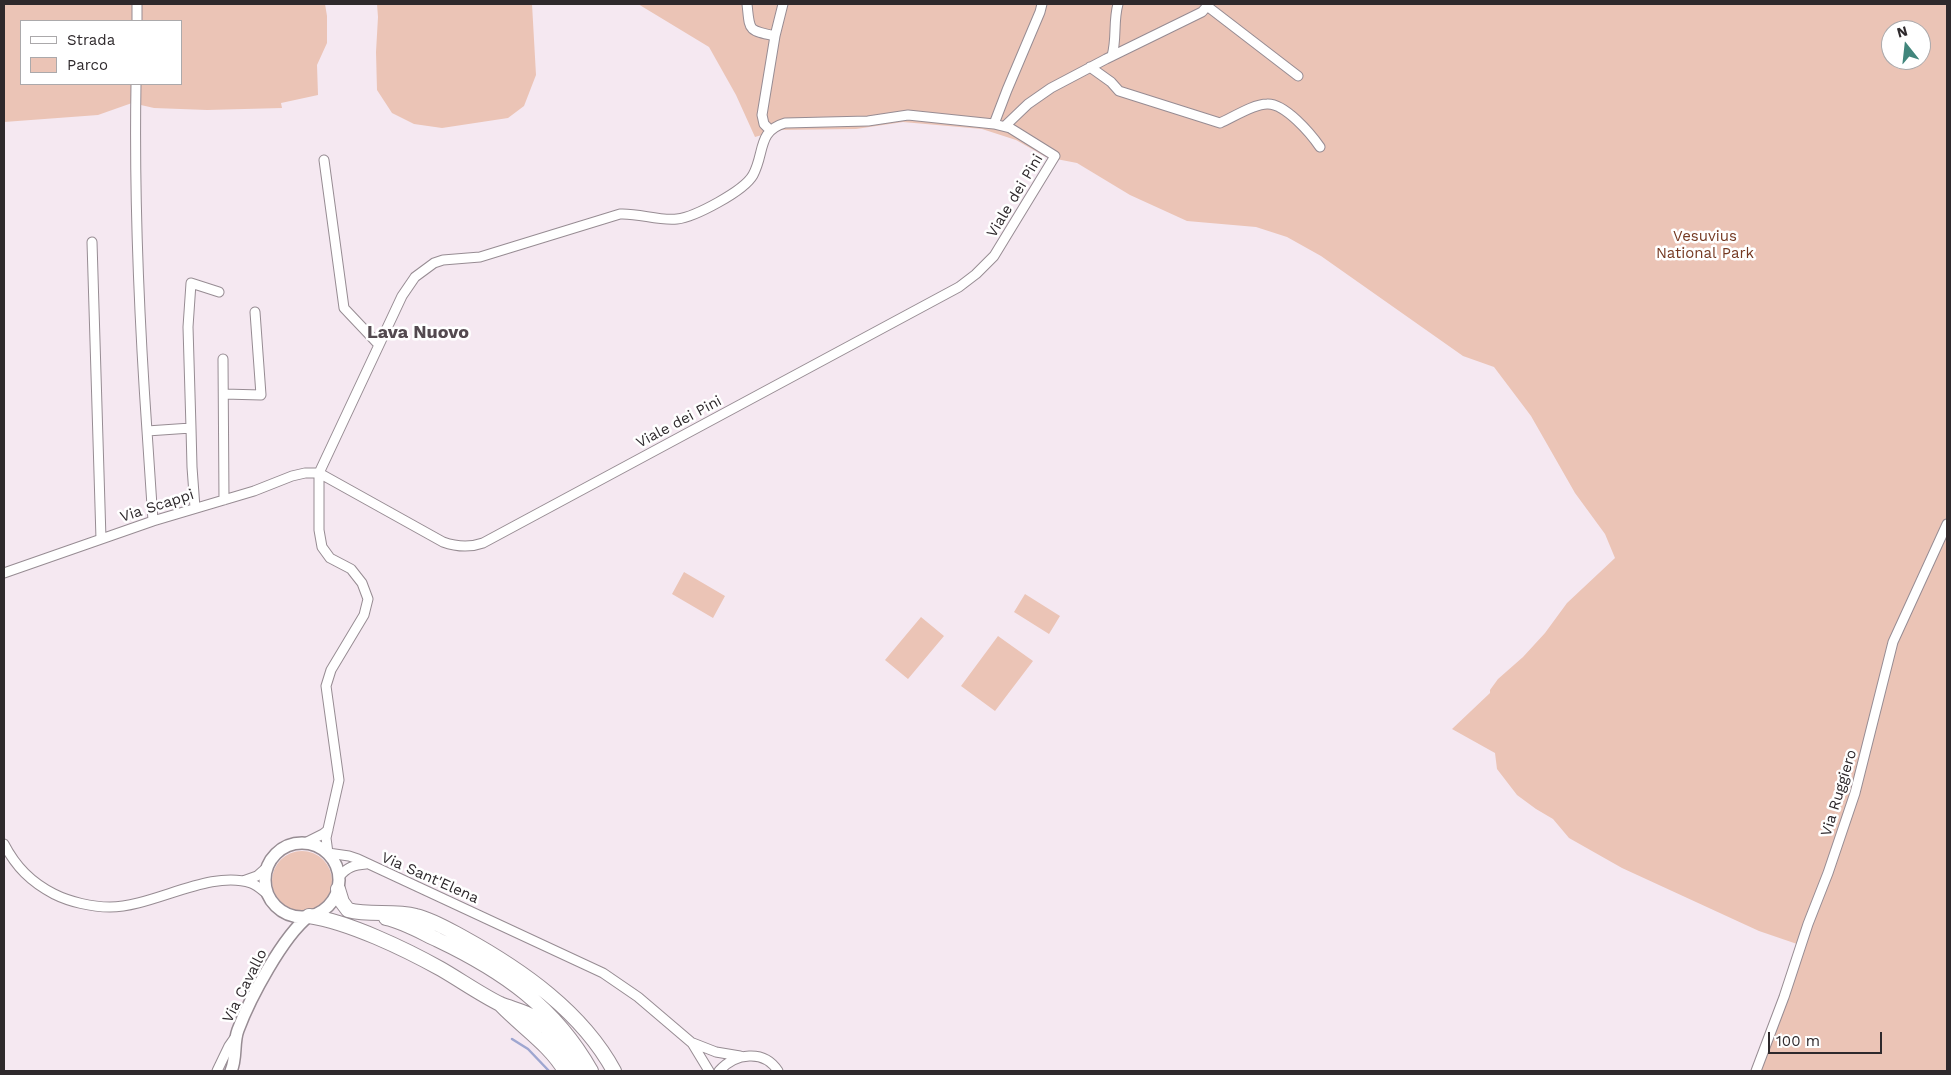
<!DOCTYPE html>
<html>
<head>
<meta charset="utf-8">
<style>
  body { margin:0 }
  #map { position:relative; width:1951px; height:1075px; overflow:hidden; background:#f5e8f1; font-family:"Work Sans",sans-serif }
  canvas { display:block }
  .frame { position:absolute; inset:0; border:5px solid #2e292c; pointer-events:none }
  .legend { position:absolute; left:20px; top:20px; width:162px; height:65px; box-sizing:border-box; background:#fff; border:1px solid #aba9ab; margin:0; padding:6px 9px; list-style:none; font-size:15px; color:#2e292c }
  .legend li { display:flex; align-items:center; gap:10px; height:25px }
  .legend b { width:25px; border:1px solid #aba9ab }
  .north { position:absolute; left:1881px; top:20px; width:50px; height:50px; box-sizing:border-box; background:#fff; border:1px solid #aba9ab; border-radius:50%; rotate:344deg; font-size:14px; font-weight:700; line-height:20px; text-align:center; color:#2e292c }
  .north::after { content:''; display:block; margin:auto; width:18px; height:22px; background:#41867c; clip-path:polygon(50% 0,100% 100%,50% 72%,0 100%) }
  .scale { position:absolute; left:1768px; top:1032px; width:114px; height:22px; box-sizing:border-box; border:2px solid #2e292c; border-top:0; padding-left:6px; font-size:15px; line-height:18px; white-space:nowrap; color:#2e292c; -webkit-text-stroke:4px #fff; paint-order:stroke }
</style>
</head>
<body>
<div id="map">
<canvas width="1951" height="1075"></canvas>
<div class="frame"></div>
<ul class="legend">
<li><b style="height:6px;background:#fff"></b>Strada</li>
<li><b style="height:14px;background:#ebc4b6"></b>Parco</li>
</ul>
<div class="north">N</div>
<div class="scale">100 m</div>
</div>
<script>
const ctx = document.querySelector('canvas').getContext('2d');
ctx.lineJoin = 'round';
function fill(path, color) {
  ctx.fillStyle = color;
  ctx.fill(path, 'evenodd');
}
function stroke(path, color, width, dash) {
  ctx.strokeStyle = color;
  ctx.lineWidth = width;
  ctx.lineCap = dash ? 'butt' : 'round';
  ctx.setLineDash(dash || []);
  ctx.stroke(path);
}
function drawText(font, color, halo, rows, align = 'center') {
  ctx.font = font + ' "Work Sans",sans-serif';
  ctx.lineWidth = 5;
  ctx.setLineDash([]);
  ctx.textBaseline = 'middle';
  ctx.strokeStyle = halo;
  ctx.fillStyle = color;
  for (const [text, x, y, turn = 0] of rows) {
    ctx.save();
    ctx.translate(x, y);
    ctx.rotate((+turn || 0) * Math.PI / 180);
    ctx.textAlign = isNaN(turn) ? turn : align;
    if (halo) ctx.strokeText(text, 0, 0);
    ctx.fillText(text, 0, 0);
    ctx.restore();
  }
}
fill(new Path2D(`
  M4,4H325L327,16V43L317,65L318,95L281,103L282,108L207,110L154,108L132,103L98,115L4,122ZM21,21H181V84H21Z
  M377,4H532L536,75L524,106L508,118L442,128L414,124L392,113L377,90L376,52L378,17Z
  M638,4H1947V1071H1754L1800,945L1759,931L1622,868L1569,838L1553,819L1536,809L1517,795L1497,769L1495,753L1452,729L1490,693V690L1498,679L1523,657L1545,633L1567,603L1615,558L1605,534L1575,493L1531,416L1494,367L1463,356L1321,256L1287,237L1256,227L1187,221L1130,195L1077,163L1046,157L1016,140L982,129L903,122L856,129L779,130L755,137L736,95L709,47ZM1891,30H1921V60H1891Z
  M684,572L725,596L713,618L672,594Z
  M1025,594L1060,616L1049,634L1014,612Z
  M921,617L944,636L908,679L885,660Z
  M998,636L1033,661L995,711L961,686Z
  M272 881a30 30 0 1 1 60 0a30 30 0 1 1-60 0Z`), '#ebc4b6');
stroke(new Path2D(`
  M512,1039L528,1049L549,1071`), '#9ea6d0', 2.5);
const minor = new Path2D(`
  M747,4C750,31 747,30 775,36
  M1207,6L1298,76
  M137,21V4
  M1112,56C1117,38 1113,22 1118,4
  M1090,67L1111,82L1119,91L1220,123C1232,118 1253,104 1267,104C1285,103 1311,134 1320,147
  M136,84C134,199 139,316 147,431L191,428L188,327L191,283L219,292
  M994,124L1007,90L1040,12L1042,4
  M1005,126L1028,104L1051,88L1106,59L1202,12L1209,4
  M770,130L764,124L762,115L775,36L783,4
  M324,160L344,308L379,345
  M92,242L101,539
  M223,359L224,500
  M224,394L261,395L255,312
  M191,428L192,467L195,508
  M147,431L153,521
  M4,573L153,521L254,491L292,476L305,473H319L443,542C457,547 469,548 483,543L959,287L976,274L994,256L1055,156L1010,128L994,124L908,115L868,121L785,123C757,131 765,153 753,175C744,191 695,217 677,219C658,221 639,213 620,214L480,257L443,260L434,263L415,277L402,296L319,473V530L322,547L330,558L351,569L362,583L368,599L364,615L331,670L326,686L339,780L326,838L328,853L349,856L358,859L603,973L638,997L692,1043L709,1071
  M305,843L323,834L328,830
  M4,844C16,867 31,882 54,894C70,902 92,907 110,907C153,907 210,869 251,883C257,885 262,890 267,894
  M339,877C347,867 354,865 366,864
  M243,881L257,876L266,868
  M693,1043L716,1052L740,1056
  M217,1071L229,1046L236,1036
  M719,1071C735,1053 764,1049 778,1071
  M1756,1071L1784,997L1808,924L1828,873L1855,793L1893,642L1947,524`);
const major = new Path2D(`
  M265 880a37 37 0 1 1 74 0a37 37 0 1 1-74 0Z
  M231,1071C237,1058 233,1043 238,1030C250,998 283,936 309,916`);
const highway = new Path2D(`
  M338,889L342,902L348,910C370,916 393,910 416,916C433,920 449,930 464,938C522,970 582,1012 614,1071
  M309,916C349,922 405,949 441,969C460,980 480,994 500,1004C512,1009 524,1011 535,1018C554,1032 568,1052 579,1071
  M386,918C404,922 421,932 438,940C503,971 555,1007 591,1071
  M501,1005C522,1027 550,1045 565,1071`);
stroke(minor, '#978c93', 11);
stroke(major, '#978c93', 14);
stroke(highway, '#978c93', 16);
stroke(minor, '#fff', 9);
stroke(major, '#fff', 11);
stroke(highway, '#fff', 14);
drawText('15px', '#2e292c', '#fff', [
  ["Viale dei Pini",1015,196,-59],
  ["Viale dei Pini",679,422,-28],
  ["Via Scappi",157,506,-18],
  ["Via Ruggiero",1839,793,-73],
  ["Via Sant'Elena",430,878,24],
  ["Via Cavallo",245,986,-63]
]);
drawText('15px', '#743821', '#fff', [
  ["Vesuvius",1705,237],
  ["National Park",1705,254]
]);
drawText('bold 18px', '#53494f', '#fff', [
  ["Lava Nuovo",418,333]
]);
</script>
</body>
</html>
